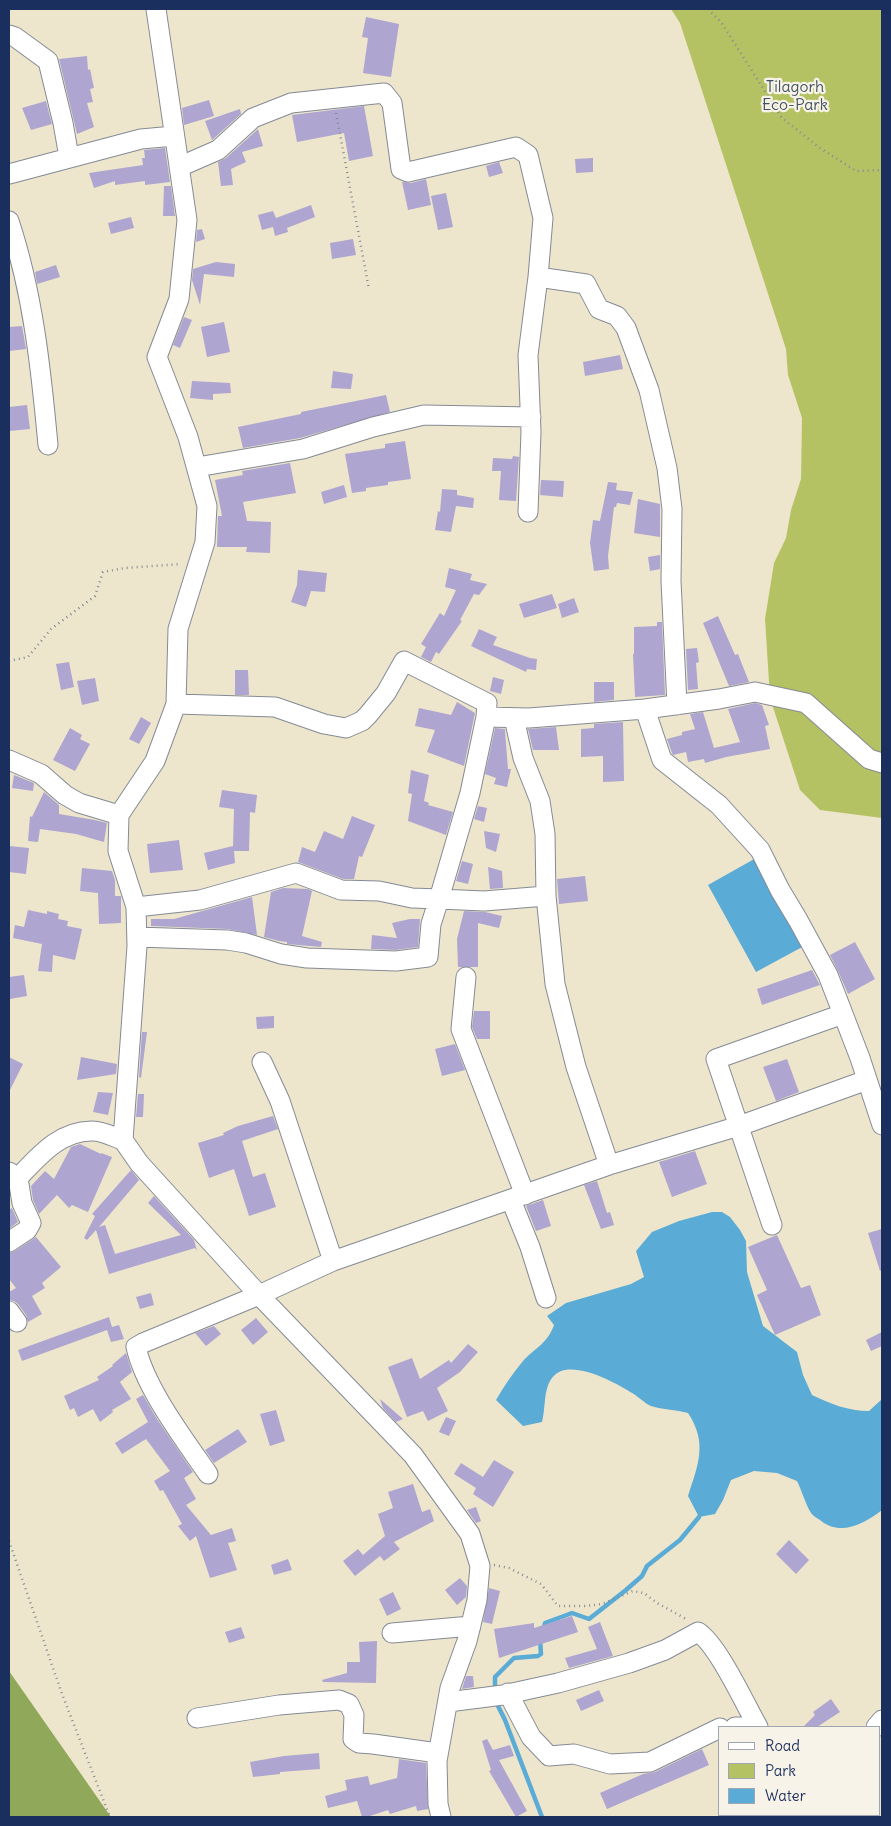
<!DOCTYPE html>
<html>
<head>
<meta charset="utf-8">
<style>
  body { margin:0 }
  #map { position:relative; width:891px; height:1826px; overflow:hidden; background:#eee6cc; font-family:Delius,sans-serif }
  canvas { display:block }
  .frame { position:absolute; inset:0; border:10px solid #1b2f5e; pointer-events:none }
  .legend { position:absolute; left:718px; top:1726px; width:162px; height:90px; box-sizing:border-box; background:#f7f3e8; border:1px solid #9fa5b1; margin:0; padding:6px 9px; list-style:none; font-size:15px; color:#1b2f5e }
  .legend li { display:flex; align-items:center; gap:10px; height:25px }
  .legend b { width:25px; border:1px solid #9fa5b1 }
</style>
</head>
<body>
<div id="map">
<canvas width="891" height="1826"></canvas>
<div class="frame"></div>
<ul class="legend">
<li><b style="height:6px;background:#fff"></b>Road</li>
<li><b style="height:14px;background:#b5c264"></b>Park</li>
<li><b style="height:14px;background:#5aabd5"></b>Water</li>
</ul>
</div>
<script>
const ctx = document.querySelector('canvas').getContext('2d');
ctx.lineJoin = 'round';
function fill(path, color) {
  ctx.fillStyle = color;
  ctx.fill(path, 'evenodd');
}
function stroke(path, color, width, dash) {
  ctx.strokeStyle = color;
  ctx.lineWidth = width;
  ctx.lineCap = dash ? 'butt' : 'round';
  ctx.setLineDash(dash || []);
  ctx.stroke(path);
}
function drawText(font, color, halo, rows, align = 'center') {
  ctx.font = font + ' Delius,sans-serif';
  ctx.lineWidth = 4.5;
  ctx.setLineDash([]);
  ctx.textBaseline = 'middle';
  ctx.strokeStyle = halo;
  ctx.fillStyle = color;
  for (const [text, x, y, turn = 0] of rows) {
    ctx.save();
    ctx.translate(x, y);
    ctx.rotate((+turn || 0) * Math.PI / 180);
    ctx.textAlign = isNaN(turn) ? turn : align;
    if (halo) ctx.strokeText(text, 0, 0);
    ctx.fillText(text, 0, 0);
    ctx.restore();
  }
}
fill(new Path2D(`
  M671,9H882V818L820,810L800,790L770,698L765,619L774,563L786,538L791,510L801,479L802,418L788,375L786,349L680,23Z`), '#b5c264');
fill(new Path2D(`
  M9,1671L111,1817H9Z`), '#90a85a');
fill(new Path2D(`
  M756,858L804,946L756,972L708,885Z
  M712,1212H722L730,1217L740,1230L746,1241L747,1272L763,1326L797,1352L803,1375L812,1395C831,1404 848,1411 869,1411L882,1399V1510C864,1524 840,1537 820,1520C817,1518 813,1516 811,1513C805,1503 802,1491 797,1481L777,1473L754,1471L731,1480L723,1500L715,1514L699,1517L688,1496C698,1465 708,1443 688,1413C677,1410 659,1409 651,1406C644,1403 638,1396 632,1393C615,1382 567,1356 552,1378C543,1390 546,1408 542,1422L523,1426L496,1400C504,1386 513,1373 523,1361C536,1347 547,1344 554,1325L547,1316L566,1303L631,1284L644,1277L636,1251L652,1232L679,1221Z`), '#5aabd5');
stroke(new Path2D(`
  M544,1628L545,1623L572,1613L589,1619L626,1590L642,1576L647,1566L680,1540L699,1517
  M495,1692V1677L514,1658L538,1656L541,1654L540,1639
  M495,1700L505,1720L542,1817`), '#5aabd5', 4.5);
fill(new Path2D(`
  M366,17L399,24L391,77L363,73L368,38L362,37Z
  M87,56L88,70L90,69L94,88L90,89L93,102L87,103L94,127L77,134L59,59Z
  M209,100L214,116L184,125L182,108Z
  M46,101L52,124L31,130L22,108Z
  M364,106L373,156L349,161L344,133L297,142L292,115Z
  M240,109L241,114L212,140L205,121Z
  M258,129L263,146L242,152L246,162L231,169L233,185L221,186L218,162L226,158Z
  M165,148L170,182L145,185V181L115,185V181L94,188L89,173L143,165L142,158H145L144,150Z
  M593,158V172L576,173L575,159Z
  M499,162L503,173L489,177L486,166Z
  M426,179L431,205L408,210L402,182L411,183Z
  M164,186H171L175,216H163Z
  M446,193L453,227L438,230L431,196Z
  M311,205L315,217L287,228L288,232L275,236L273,227L262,230L258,215L273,211L276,218Z
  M131,217L134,228L111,234L108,223Z
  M202,229L205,239L196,242L197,230Z
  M353,239L356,255L332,259L330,243Z
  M216,262L235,264L234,277L204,274L200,305L192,280L193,269Z
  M56,265L60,277L37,284L35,272Z
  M184,317L192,320L180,348L173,345Z
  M224,322L230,352L207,357L201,327Z
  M22,326L26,349L9,351V327Z
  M620,355L623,369L585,376L583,362Z
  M333,371L353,374L351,389L331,388Z
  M192,381L230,383L231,393L213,394V400L190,398Z
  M386,395L390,412L300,438L243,448L238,427L301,414V412Z
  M27,405L30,429L9,431V407Z
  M405,441L411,479L388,482V485L366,488V491L352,493L345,454L385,448V444Z
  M513,456L519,457L516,501L499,500L501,471H492L493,458L512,459Z
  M290,463L296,493L243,502L247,521L271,522L270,553L246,552L247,547H217L218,516H222L215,480L243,475L242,471Z
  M541,480L564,481L563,497L540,495Z
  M608,482L617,483L616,490L633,492L630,505L617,503L616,507H614L608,556L609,569L594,571L590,543L593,520L600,521Z
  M344,485L347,497L324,504L321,492Z
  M442,489L457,490V495L474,498L473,508L456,506L451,532L435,530L438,511L440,512Z
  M638,499L660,504V537L634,533Z
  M660,555V569L650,571L648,557Z
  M449,568L472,574L470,580L487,584L479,595L474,594L460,620L462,621L439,654L436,652L431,662L421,657L426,647L421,644L440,613L444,616L456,590L445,587Z
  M298,570L327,573L325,592L311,591L306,607L291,602L297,585Z
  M552,594L557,608L524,618L519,604Z
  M574,598L579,612L562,618L558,604Z
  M718,616L735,655L738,654L749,682L729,686L703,623Z
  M657,622H662L665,695L635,697L633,654H634V627L657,626Z
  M479,629L497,637L493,645L530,658L537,659L536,670L527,669L526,672L471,646Z
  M697,648L699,662L696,663L698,689L688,690L686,649Z
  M69,662L74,687L61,690L56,664Z
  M235,670H248L249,695H235Z
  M493,677L504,680L501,694L490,691Z
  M95,678L99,701L82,705L77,681Z
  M594,682H614V700L594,702Z
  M457,702L475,713L464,766L427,752L435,730L415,726L419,708L451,715Z
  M755,703L762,705L769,725L765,726L770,749L726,757L705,763L704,759L688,762L686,752L673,755L672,753L667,739L682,735V732L695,729L690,714L703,712L714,748L740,742L728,709Z
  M141,717L151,723L139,744L129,739Z
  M623,722L624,781L603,782V756L581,757V729L594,728V724Z
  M556,727L559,750H533L528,729Z
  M70,728L82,735L80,739L90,744L75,771L53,760Z
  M495,728L505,729V731L508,769H511L507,787L494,784L496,778L485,774Z
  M411,770L429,775L424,801L429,803L428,805L453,812L446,835L408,821L412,794L408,793Z
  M14,775L34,783L33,791L12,788Z
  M222,790L257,795L255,813L250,812L249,851H234L235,863L208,870L204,853L233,846L234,809L219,807Z
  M44,792L59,805V814L95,820L107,823L104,842L76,834L40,829L38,842L28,841L30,816L32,817Z
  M478,806L487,808L484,822L474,819Z
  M352,816L375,825L362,857L359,856L354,879H343L298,862L302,847L315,852L324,831L343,839Z
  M484,831L500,834L496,852L486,848Z
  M179,840L183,870L150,873L147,844Z
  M9,846L29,848L26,874L9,872Z
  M462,861L473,864L468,884L456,881Z
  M488,867L502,871L503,888L490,889Z
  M82,868L112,871L115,880V896H121V923L99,924L98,893L80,891Z
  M585,876L588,901L559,904L557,879Z
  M283,888L308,889L312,891L302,936L322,942L321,947L287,944V942L279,941L264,937L271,892Z
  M252,897L257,935L227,929L151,926V919H174Z
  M28,910L47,914V911L59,914L58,919L68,921L67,926L82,929L75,960L53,955L52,972L38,971L42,944L13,938L15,925L24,927Z
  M464,911L485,912L502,916L499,928L478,923V967H458L457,939Z
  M410,919H420L418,947L395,950L371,949L372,935L397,938L392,923Z
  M855,942L875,979L848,994L838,971L830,955Z
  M812,970L820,985L762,1005L757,989Z
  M24,975L27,996L10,999L9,977Z
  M474,1011H490V1039H477L472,1027Z
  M274,1016V1028L257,1029L256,1017Z
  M142,1032H147L141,1078L139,1077Z
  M455,1044L465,1070L442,1076L435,1049Z
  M9,1057L23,1064L9,1092Z
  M81,1057L117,1064L116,1074L77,1080Z
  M787,1059L799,1092L776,1101L763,1067Z
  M98,1092L113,1093L108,1115L93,1112Z
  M138,1094H144L143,1117H136Z
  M273,1116L278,1129L242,1141L253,1177L265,1173L276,1207L249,1216L234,1169L209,1178L198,1143L224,1135L223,1133L238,1126Z
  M80,1144L101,1154V1153L112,1157L88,1212L72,1205L69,1208L57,1195L39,1214L33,1200L31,1186L45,1171L54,1179L71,1147Z
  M695,1151L707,1184L672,1197L659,1162Z
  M131,1170L139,1180L99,1227L105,1225L115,1254L181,1235L148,1203L154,1196L194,1240L197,1251L195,1248L109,1274L96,1230L87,1240L84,1238L95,1216L92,1214Z
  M597,1181L607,1213L610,1212L614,1225L601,1229L584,1185Z
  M543,1200L551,1226L536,1231L526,1206Z
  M12,1208L18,1222L10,1228L9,1226V1210Z
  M882,1229V1270L880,1271L868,1233Z
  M777,1235L801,1288L810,1285L821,1315L775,1335L757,1295L767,1290L748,1247Z
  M36,1237L61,1267L42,1283L45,1288L32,1296L42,1314L28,1322L26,1315L18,1304L14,1301L9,1300V1292L16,1288L9,1279V1253L15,1251Z
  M151,1293L154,1305L140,1309L136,1297Z
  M109,1317L112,1327L119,1325L124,1339L111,1342L107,1330L22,1361L18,1350Z
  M256,1318L268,1332L253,1345L241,1330Z
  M214,1326L221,1334L206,1346L195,1333Z
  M882,1332V1346L871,1351L866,1340Z
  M468,1344L478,1352L460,1372L437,1388L448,1411L428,1421L423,1411L407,1417L388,1367L412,1358L420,1379L449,1360L451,1363Z
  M126,1353L132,1372L120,1382L131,1399L112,1410L113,1412L100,1422L93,1409L78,1417L74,1408L70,1410L64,1396L99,1380L97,1377L113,1366L112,1365Z
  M143,1395L157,1419L193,1472L184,1478L196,1499L186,1505L211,1535L232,1528L236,1541L228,1543L237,1570L210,1578L196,1536L190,1541L178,1526L182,1524L163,1490L160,1491L154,1481L170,1471L146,1439L122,1454L115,1443L148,1422L136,1399Z
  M380,1399L403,1419L396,1422L383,1408Z
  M276,1410L285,1441L270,1446L260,1414Z
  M446,1417L456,1421L449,1436L439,1432Z
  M238,1429L247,1442L214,1463L205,1450Z
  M494,1460L514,1472L493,1507L473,1494L476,1488L454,1474L461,1463L483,1477Z
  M413,1484L422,1512L430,1509L434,1521L394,1542L400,1549L384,1561L380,1556L355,1576L343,1561L358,1549L363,1555L385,1536L378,1514L393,1508L388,1492Z
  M476,1507L481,1521L476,1523L467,1510Z
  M789,1540L809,1560L796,1574L776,1554Z
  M288,1559L292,1570L274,1575L271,1565Z
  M460,1578L467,1586L466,1597L457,1605L445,1590Z
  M489,1588L500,1591L492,1624L483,1622Z
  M393,1592L401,1609L387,1616L379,1599Z
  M572,1616L578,1632L499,1658L494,1629L534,1623V1628Z
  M600,1622L613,1656L569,1668L565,1658L597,1649L588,1627Z
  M241,1627L245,1638L229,1643L225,1632Z
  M377,1641L376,1683L323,1682L322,1680L347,1673V1662H360L359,1642Z
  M466,1676H473L474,1687L462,1689Z
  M599,1690L604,1701L581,1711L576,1700Z
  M831,1699L840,1712L817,1727H803L815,1715L813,1712Z
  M487,1739L493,1750L510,1745L514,1756L499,1760L527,1811L516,1817L489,1771L491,1770L482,1741Z
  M702,1749L709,1765L607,1809L600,1793L643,1774L655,1772Z
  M319,1753L320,1769L280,1772V1774L253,1777L250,1762L284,1756Z
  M399,1759L426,1763L428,1809L417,1811L416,1806L390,1814L388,1810L367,1817H362L357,1801L328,1808L325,1796L347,1790L345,1780L368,1776L370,1785L397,1778Z`), '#aea5d0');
const minor = new Path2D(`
  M156,9L187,220L179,299L157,357L188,437L207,506L205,542L178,629L176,704L155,761L119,815L118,851L136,907L137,946L123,1140L139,1163L259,1295L413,1455L470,1534L480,1566L477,1600L467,1641L450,1688L437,1761L438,1804L441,1817
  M9,35L15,37L48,61L63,123L69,157
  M179,167L218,150L253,118L291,103L384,93L392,103L401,169L408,172L516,147L528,155L543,218L538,277L586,284L599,309L617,316L626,328L649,390L667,468L672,509L671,581L677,705
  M9,174L141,139L174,136
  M9,221C33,293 41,369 48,445
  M197,467L303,449L373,427L424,415L531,417
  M528,512L531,432L528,355L538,277
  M176,704L275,707L324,724L346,728L362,721L368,715L386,693L404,661L487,703L486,717
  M645,709L662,760L719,805L760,850L780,890L798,920L828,975L860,1058L882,1125
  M514,718L523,758L540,801L545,834L546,896L555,984L576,1067L609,1165
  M9,760L41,774L65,795L79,803L119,815
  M136,907L200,900L296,873L341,890L379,891L412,898L439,899L470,793L486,717L529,718L645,709L719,699L755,692L806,703L869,759L882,763
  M137,937L227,940L246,943L281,954L307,958L396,961L428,957L431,924L439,899L484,901L546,896
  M466,977L461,1029L525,1195
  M262,1062L280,1101L333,1261
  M9,1172L18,1178C38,1157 60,1130 93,1131C102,1131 114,1137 123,1140
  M511,1200L530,1247L546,1298
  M772,1225L716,1059L843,1014
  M9,1242L27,1230L31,1223L22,1203L18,1178
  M9,1311L17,1322
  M208,1474C184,1439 145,1388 136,1347L143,1343L259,1295L333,1261L609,1165L739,1126L867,1080
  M392,1633L471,1626
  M508,1693L531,1737L549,1756L574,1754L610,1764L650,1762L720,1728
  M448,1702L503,1695L558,1683L629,1663L665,1650L698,1632C718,1645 745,1704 758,1727
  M197,1718L279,1705L339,1700L349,1704L354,1715L353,1739L359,1743L373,1744L438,1753
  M735,1727H747
  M876,1727L882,1720
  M818,1815L820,1817`);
stroke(minor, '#848a95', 21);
stroke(new Path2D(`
  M708,9L721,22L782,118L820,148L856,171L882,170
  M336,113L369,289
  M9,661L28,657L51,629L95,596L103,572L125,568L181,564
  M9,1541L62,1694L110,1817
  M494,1565L509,1568L541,1584L558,1606H586L602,1604L633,1591L644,1593L657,1603L688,1620`), '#848a95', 2.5, [1, 4]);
stroke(minor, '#fff', 19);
drawText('16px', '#425460', '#f7f3e8', [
  ["Tilagorh",795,87],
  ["Eco-Park",795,105]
]);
</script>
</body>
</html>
